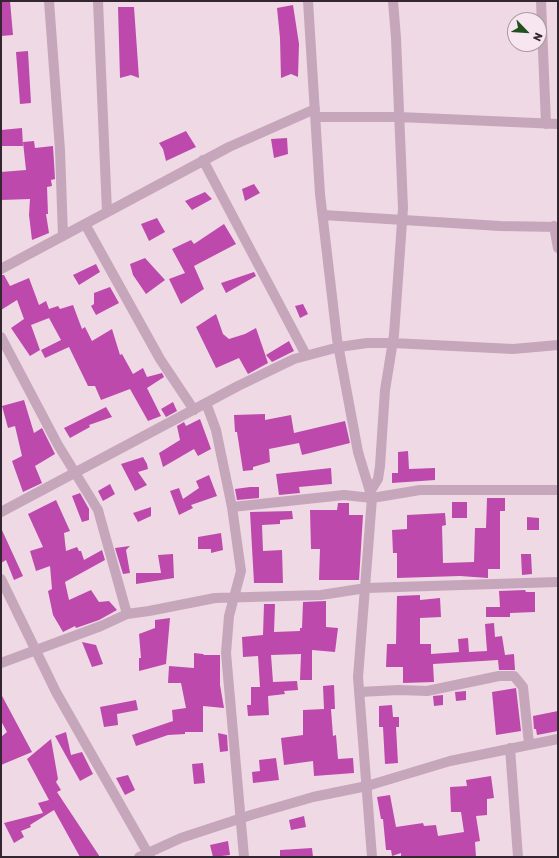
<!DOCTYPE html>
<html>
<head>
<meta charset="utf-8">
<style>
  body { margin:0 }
  #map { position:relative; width:559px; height:858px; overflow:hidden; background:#efd9e5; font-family:Rubik,sans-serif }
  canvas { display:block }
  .frame { position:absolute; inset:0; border:2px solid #332630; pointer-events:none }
  .north { position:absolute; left:507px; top:12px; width:40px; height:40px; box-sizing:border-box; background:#f7e5ef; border:1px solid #a999a3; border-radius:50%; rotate:115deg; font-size:11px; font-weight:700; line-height:16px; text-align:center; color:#332630 }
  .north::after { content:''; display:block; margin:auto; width:14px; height:18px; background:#21511f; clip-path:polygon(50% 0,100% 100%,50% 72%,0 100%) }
</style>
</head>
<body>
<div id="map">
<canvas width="559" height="858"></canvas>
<div class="frame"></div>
<div class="north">N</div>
</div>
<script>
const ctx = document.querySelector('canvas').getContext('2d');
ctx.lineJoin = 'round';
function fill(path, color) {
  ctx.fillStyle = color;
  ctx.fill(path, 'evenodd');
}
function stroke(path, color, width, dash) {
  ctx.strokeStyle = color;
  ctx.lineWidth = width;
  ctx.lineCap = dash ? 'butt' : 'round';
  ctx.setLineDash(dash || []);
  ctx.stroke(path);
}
fill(new Path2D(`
  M1,1H10L13,35L1,36Z
  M293,5L299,44L298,77L291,74L281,78L280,38L277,8Z
  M118,7H134L139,78L131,75L120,78Z
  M28,51L31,103L20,104L16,52Z
  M22,128L23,146H1V130Z
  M186,131L196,147L166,161L163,149L159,143Z
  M287,138L288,154L274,158L271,139Z
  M34,141L35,148L53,146L55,179L51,180L52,186L47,187L48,214H46L49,233L32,240L29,215L30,199L1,200V172L26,170L23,142Z
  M254,184L260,193L245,201L242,189Z
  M205,192L212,199L192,210L185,201Z
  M157,218L165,232L149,241L141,224Z
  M224,224L236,244L194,266L204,289L181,304L169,279L185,273L172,249L191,240L194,244Z
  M145,258L165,280L146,294L133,275L130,264Z
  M96,264L100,272L79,285L73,275Z
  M254,272L256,276L226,293L221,283Z
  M1,275H4L10,286L29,278L39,305L46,301L49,309L58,306L60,309L73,305L82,329L85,327L92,341L112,329L120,355L122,354L133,374L143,368L147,377L162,373L164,377L147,388L161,416L148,421L130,389L101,400L95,386H88L69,347L45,358L41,350L61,340L49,318L31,325L40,350L30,356L11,328L24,319L17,300L1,310Z
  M110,287L119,303L96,315L91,306L94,304V293Z
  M303,304L308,314L300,318L295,306Z
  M216,314L223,334L229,339L245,334L256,328L268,363L248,374L239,358L216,368L196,327Z
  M289,341L294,351L272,362L266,355Z
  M24,400L34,433L42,428L55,454L35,466L42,483L23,492L12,461L22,456L15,426L8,428L2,406Z
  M173,402L177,411L166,417L161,409Z
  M106,407L112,417L89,425L90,427L70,438L64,428Z
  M265,414V420L291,415L294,433L345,421L350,443L302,455L299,443L269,449L270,462L253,467V470L243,471L237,432H235L234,415Z
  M200,419L211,449L198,456L194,449L163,467L159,453L180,440L177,426L184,422L186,426Z
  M408,451L409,469L435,468V480L392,483V473H398V452Z
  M143,457L147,464L148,469L138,472L147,485L135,491L121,464Z
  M331,468L332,484L299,487L300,493L279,495L276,474Z
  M209,475L217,496L191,505L193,508L179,515L170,491L179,488L183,499L199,488L196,481Z
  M110,484L115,494L103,501L98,491Z
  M250,487H259V498L237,500L235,489Z
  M80,493L89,509V520L82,522L72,496Z
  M487,498H505V511H500V569H488V578L460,576L397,578V553H393L392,530L407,529V515L445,513L446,525L442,526L443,563L474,562L475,528H486Z
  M56,500L70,531L64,533L66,551L77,547L79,551H81L84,560L102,550L105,560L65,582L69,600L91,590L99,602L109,601L117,610L99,620L76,628L75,626L63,632L53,615L48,591L52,589L50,566L36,571L30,551L43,547L28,514Z
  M452,502H467V518H452Z
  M338,503H349V515H363L359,580H319L320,549H311L310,510H337Z
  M151,507V516L138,522L133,513Z
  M292,511L293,519L280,520V524L262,525L263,551L282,550L283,583H254L250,512Z
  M527,517L539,518V530H527Z
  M1,528L23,576L14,580L6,560L1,563Z
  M221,533L223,550L211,553V549H198V537Z
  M130,546L126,550L130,573L123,574L115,548Z
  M173,554L174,578L136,584V573H161L158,555Z
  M521,554H531L532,574L522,575Z
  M525,590L526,592H535V612L510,613V617H486V607H500L499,591Z
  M420,595V600L440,598L441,617L420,618V644H431V654L459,652L458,639L468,638L469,652L487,651L485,624L494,623L495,637L502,636L505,655L514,654L515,670H499L498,660L433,664L434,682L403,683V667H386L387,644H396L397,596Z
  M326,601V627L338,628L335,652L312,650V680H300L301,654L271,655L273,682L297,681L298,690L284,691L285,694L268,696L269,715L248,716L247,705H251V687H260L258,656L243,657L242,637L263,635L264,604H275L274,632L300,631V628H302L303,602Z
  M170,618L166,664L139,671V658H141L139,634L155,628V620Z
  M82,642L96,645L103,664L92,667Z
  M194,653L203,654L204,655H220V685L224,708L203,706V732H185V734L168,735L136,746L132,735L173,721L172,710L186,708L181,683H168L169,666L194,668Z
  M334,685L335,709H331L333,736L336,735L338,759L353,758L354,773L314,776L313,761L284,765L281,738L303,735V710L324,709L323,686Z
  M516,688L521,731L496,735L492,692Z
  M466,691V700L456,701L455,692Z
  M1,694L32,752L1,765V737L7,732L1,721Z
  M443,695V705L434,706L433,696Z
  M136,700L138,710L117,714L118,725L104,727L100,707Z
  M392,705L393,717H399V727H396L398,763L385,764L383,727H379V706Z
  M558,711V731L537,735L536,729H534L533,716Z
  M66,732L71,755L82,752L93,774L80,781L55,736Z
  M218,733L227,735L228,751L220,752Z
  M51,739L58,779L56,782L61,790L57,792L100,857H80L54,810L30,825L31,827L21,831L24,837L14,843L4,823L43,813L38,803L49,800L27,759Z
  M276,758L279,780L253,783L252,772L260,771L259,760Z
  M203,763L205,783L194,784L192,764Z
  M128,775L135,790L125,795L116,778Z
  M491,776L494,798L487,799V815L476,816L480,841L475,842L476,857H401V853L392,856L391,850H386L383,819H381L377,797L390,795L396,827L423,823L424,826L436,825L438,836L464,832L461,812H451L450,787L467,786L466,780Z
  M304,816L306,827L291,830L289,820Z
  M228,841L230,855L213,857L210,845Z
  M312,848L313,857H280V850Z`), '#bd49ac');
stroke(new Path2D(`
  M49,1L60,150L63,236
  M98,1L107,212
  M308,1L320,194L337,339L358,452L372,498L358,677L372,857
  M541,1L546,124
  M316,117H399L558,124
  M203,160L306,355
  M323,215L500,226L558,227
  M85,224L160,359L194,410
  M554,226L558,248
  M1,269L229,147L315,109
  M1,337L58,445L98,510L127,614
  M206,403L216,430L232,507L241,571L229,616L226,653L244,857
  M370,492L378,479L380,466L385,390L394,335L403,208L396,38L393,1
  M232,507L344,495L372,498L420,490H558
  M1,512L238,386L294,359L339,347L367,343H393L513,349L558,345
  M1,579L56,692L150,857
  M1,663L101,626L127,614L149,611L215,598L321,595L366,588L558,582
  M359,692L399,690L427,691L499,676H514L523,687L529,744
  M510,748L518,857
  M139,857L181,838L251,815L313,797L367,786L450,761L558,739`), '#c6a6ba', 10);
</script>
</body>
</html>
